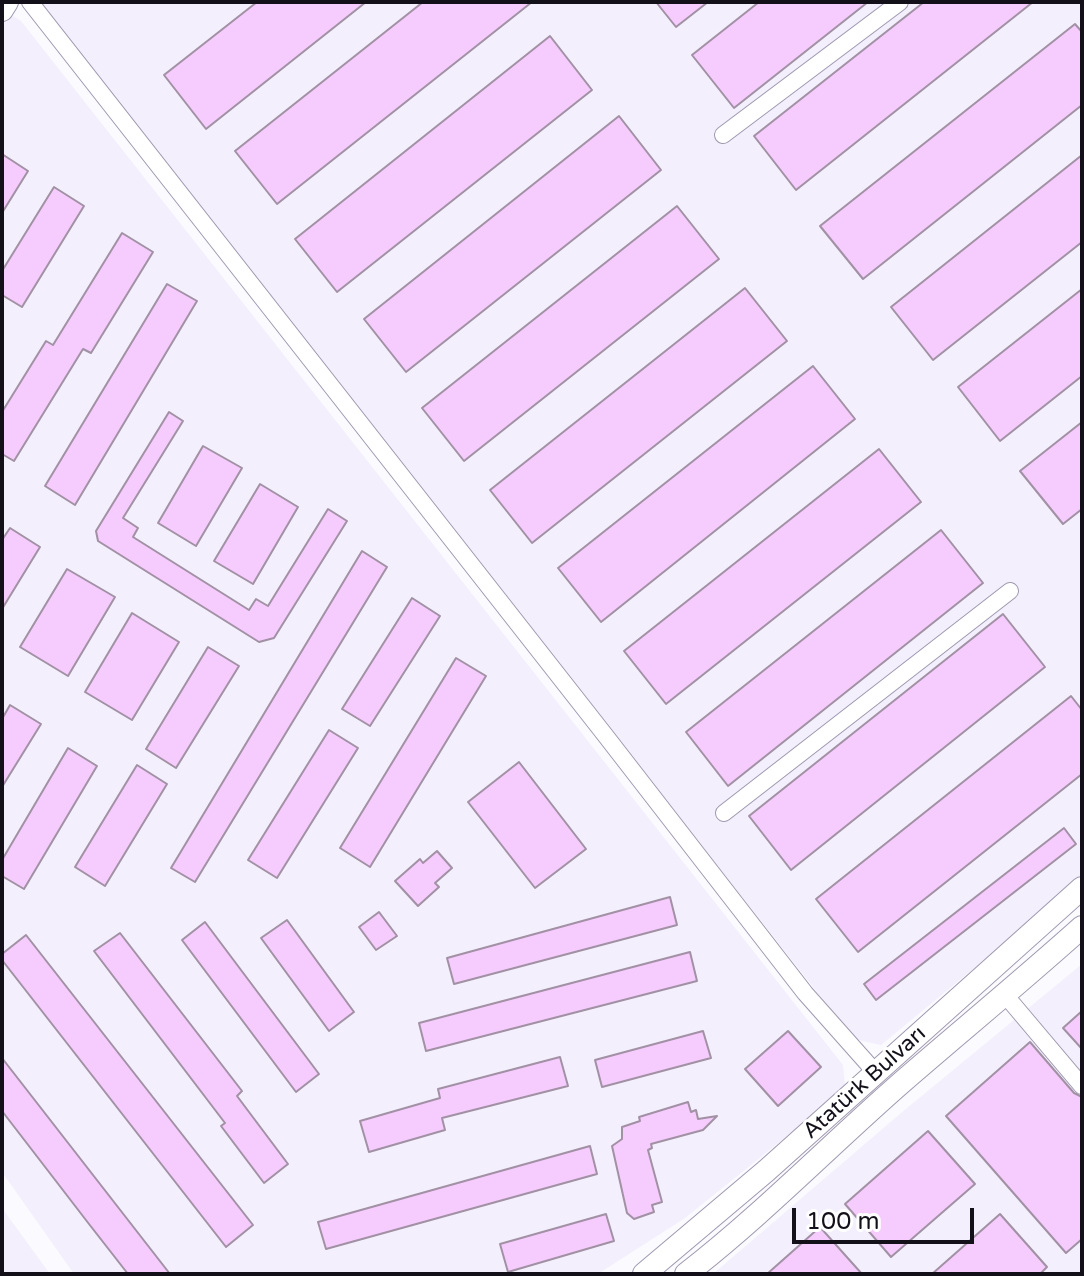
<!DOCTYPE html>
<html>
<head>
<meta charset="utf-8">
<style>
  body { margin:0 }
  #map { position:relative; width:1084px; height:1276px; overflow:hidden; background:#fbfaff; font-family:"Varela Round",sans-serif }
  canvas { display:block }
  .frame { position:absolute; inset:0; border:4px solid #131019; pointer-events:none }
  .scale { position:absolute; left:792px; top:1208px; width:182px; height:36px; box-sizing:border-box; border:4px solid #131019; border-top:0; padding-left:10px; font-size:24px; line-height:28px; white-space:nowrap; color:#131019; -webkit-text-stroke:6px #fff; paint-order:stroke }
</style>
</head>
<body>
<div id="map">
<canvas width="1084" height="1276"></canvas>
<div class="frame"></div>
<div class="scale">100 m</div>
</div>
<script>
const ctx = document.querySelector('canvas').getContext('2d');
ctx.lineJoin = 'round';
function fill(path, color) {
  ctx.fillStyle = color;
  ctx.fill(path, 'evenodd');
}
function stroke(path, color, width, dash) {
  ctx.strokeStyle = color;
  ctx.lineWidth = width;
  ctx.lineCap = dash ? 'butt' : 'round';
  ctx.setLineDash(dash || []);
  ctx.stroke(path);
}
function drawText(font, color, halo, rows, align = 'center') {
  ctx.font = font + ' "Varela Round",sans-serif';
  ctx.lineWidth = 6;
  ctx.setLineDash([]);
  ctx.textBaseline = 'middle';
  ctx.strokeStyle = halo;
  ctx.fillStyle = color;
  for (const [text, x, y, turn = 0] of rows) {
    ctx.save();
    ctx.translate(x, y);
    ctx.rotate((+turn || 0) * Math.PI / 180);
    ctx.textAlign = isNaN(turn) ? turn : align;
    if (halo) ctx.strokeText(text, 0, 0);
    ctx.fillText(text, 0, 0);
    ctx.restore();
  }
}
fill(new Path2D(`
  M37,2H1082V879L881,1045L854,1039Z
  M13,16L21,21L843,1065L845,1085L838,1095L685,1218L598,1274H74L2,1172V20Z
  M1082,964V1274H713L901,1113Z
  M2,1208L50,1274H2Z`), '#f3effc');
const building = new Path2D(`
  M257,2H366L206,129L164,75Z
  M423,2H532L277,204L235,151Z
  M656,2H708L676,27Z
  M759,2H868L734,108L692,55Z
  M924,2H1033L796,190L754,136Z
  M1075,24L1082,32V105L863,279L820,226Z
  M550,36L592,90L337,292L295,239Z
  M619,116L661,170L406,372L364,319Z
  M2,154L28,171L2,213Z
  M1082,155V242L933,360L891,307Z
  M54,187L84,206L22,307L2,295V271Z
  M677,206L719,259L464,461L422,408Z
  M122,233L153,252L91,353L83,349L14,461L2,454V412L46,341L53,345Z
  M167,284L197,301L75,505L45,486Z
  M745,288L787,341L532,543L490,490Z
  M1082,289V376L1000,441L958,387Z
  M813,366L855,419L601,622L558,568Z
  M169,412L183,421L123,518L138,528L133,537L249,610L256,599L268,606L328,509L347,521L274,638L259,642L98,541L96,531Z
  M1082,422V509L1063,524L1020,471Z
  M203,446L242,468L196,546L158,523Z
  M879,449L921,502L666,704L624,651Z
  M260,484L298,507L253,584L214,561Z
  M10,528L40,547L2,609V540Z
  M941,530L983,583L728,786L686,732Z
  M362,551L387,567L195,882L171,868Z
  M67,569L115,597L68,676L20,647Z
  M412,598L440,616L370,726L342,709Z
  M132,613L179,642L132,720L85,692Z
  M1003,614L1045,667L791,870L749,816Z
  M208,647L239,666L176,768L146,749Z
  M456,658L486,676L370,867L340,848Z
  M1071,696L1082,710V774L858,952L816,899Z
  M10,705L41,724L2,787V719Z
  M329,730L358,748L277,878L248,860Z
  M68,748L97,766L24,889L2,876V860Z
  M519,762L586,849L535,888L468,802Z
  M137,765L167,784L105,886L75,867Z
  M1064,828L1076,844L876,1000L864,984Z
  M437,851L452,868L435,883L439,887L418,906L395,881L420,859L423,863Z
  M670,897L677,925L454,984L447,958Z
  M379,912L397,936L376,950L359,927Z
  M287,920L354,1012L329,1031L261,938Z
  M205,922L319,1074L296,1092L182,940Z
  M120,933L242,1091L237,1096L288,1164L264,1183L221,1126L225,1123L94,951Z
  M26,935L253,1225L226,1247L2,960V954Z
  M690,952L697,981L426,1051L419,1023Z
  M1082,1011V1049L1063,1028Z
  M703,1031L711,1058L602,1087L595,1060Z
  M788,1031L821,1067L778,1106L745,1069Z
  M1030,1042L1074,1093L1082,1097V1239L1066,1253L946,1116Z
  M560,1057L568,1086L442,1118L445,1130L369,1152L360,1121L440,1098L438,1089Z
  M2,1058L170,1274H128L89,1224L2,1111Z
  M688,1102L691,1112L696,1110L698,1119L717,1116L703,1130L651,1144L652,1148L648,1150L662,1202L652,1205L654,1212L634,1219L627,1213L612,1146L622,1139V1127L640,1121L639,1117Z
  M928,1131L975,1184L891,1257L845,1204Z
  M590,1146L597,1174L326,1249L318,1222Z
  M606,1214L614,1241L508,1272L500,1244Z
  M1000,1214L1047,1267L1040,1274H932Z
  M820,1227L862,1274H767Z`);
fill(building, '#f5ccfd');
stroke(building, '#a291a5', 2);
const minor = new Path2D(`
  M30,2L605,735L805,993L876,1073
  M723,135L900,2
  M724,813L1010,591
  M1006,996L1082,1086`);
const major = new Path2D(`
  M2,10L7,2
  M644,1274L766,1171L1082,888
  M686,1274C762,1215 829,1146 901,1083C961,1031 1023,980 1082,927`);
stroke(minor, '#a099b0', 18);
stroke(major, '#a099b0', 24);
stroke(minor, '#fff', 16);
stroke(major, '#fff', 22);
drawText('22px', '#131019', '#fff', [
  ["Atatürk Bulvarı",865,1083,-42]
]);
</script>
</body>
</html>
